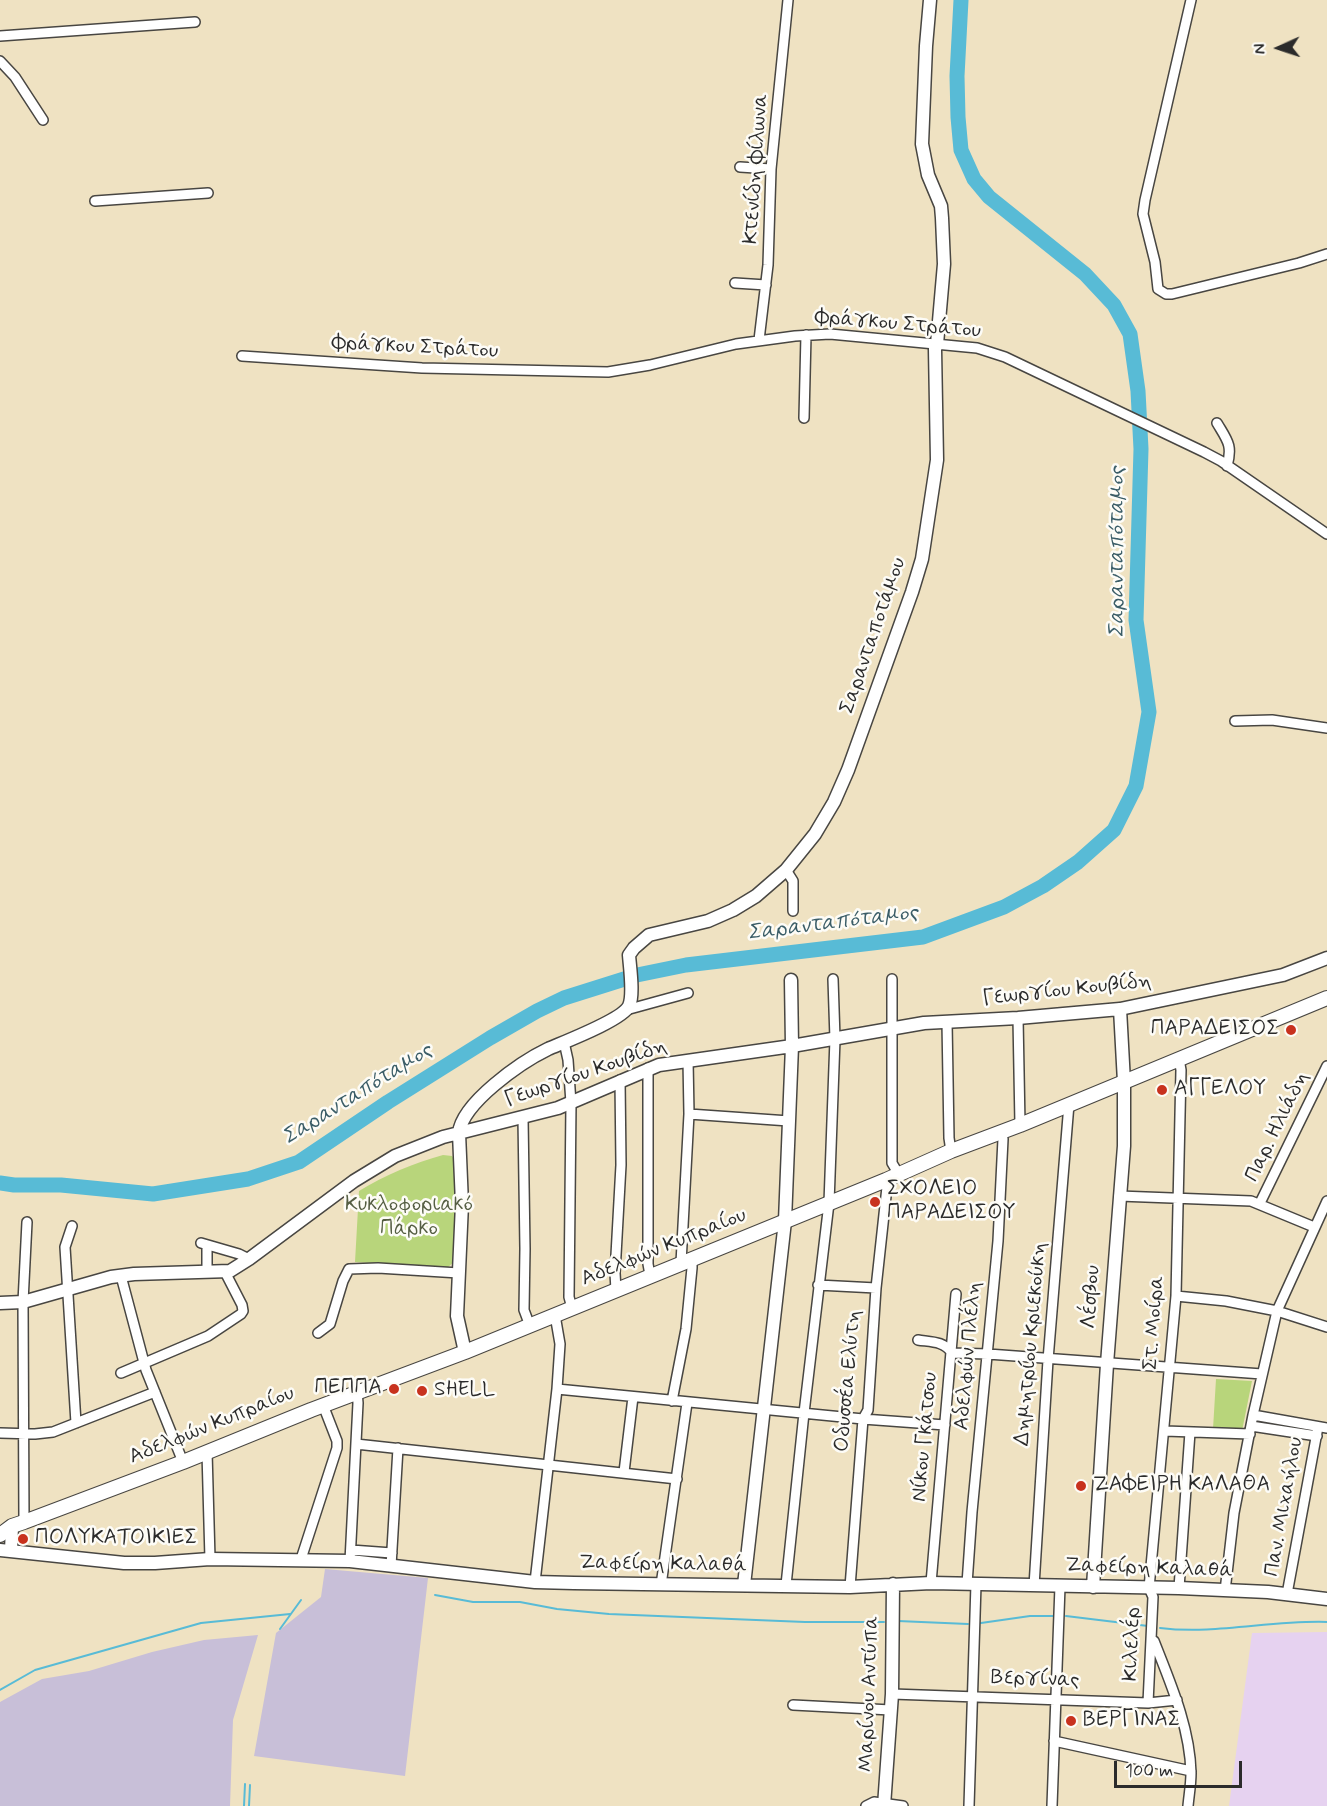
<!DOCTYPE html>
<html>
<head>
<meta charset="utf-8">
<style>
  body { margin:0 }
  #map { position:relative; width:1327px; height:1806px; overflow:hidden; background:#efe2c2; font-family:Mynerve,sans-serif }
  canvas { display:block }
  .north { position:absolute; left:1249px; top:18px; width:60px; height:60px; -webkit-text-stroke:4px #fdfcf7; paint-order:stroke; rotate:267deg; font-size:16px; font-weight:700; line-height:24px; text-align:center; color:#2b2b2b }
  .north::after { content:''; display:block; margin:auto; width:21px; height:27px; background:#2b2b2b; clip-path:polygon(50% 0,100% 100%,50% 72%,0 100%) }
  .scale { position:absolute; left:1114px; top:1761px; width:128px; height:27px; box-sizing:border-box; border:3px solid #2b2b2b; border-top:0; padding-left:8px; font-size:18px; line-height:21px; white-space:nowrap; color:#2b2b2b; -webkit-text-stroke:4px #fdfcf7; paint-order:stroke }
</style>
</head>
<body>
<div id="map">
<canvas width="1327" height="1806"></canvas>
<div class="north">N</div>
<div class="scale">100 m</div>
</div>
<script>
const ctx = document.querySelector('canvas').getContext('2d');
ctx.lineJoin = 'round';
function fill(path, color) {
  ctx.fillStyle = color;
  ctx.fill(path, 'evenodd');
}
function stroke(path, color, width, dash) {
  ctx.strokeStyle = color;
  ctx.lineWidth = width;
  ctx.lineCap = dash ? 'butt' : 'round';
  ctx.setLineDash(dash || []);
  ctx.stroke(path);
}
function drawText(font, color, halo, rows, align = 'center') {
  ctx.font = font + ' Mynerve,sans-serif';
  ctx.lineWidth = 5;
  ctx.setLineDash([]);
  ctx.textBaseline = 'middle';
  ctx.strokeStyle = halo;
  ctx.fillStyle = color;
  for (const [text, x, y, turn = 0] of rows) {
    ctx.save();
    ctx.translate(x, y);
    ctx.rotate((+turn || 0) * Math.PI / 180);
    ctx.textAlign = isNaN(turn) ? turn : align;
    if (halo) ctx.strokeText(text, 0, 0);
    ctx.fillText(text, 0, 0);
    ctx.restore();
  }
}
fill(new Path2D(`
  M1327,1632V1806H1229L1252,1633Z`), '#e6d2f0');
fill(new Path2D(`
  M325,1569L428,1578L405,1776L254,1756L276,1633L321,1597Z
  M258,1635L233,1720L230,1806H0V1702L42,1679L89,1671L152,1652L204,1640Z`), '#c8bfd8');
fill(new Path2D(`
  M443,1155L452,1156L458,1166L455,1261L447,1268L355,1262L359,1191C385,1175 414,1163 443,1155Z
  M1216,1379L1252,1381L1242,1431L1213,1429Z`), '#b8d57b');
stroke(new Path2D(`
  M435,1595L473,1602H520L557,1609L609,1614L805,1622H884
  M1066,1616L1148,1626
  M898,1621L968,1624
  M981,1623L1030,1616H1053
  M1160,1628C1215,1635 1271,1620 1327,1622
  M280,1629L301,1600
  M0,1690L35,1670L201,1623L290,1614
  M244,1806L245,1784
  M249,1806L250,1785`), '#58bbd6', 2);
stroke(new Path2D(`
  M0,1183L14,1185H61L153,1194L248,1179L299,1162L388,1102L490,1038L537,1011L564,998L637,975L686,965L923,937L1004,907L1043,886L1078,862L1114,830L1136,786L1149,712L1136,620L1141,449L1138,391L1130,334L1114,305L1085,274L989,197L974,179L961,150L958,117L957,76L961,0`), '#58bbd6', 15);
const minor = new Path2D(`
  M1191,0L1145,200L1143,214L1155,262L1158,289L1166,294H1172L1299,263L1327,254
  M0,36L195,22
  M0,61L15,77L43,120
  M740,167L771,169
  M95,201L208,193
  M735,283L766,285
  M759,340L768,265L771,169L788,0
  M242,356L422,368L608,372L650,365L736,344L795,336L830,334L977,348L1005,357L1204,452L1221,461L1327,534
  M804,418L806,335
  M1217,423C1227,440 1233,445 1227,466
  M1235,721L1272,720L1327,728
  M786,870L793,881V911
  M892,979V1163L898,1173
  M626,1010L688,993
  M1018,1018L1020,1125
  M947,1022L949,1138L951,1151
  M564,1042L568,1060L571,1103L569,1297L572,1308
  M648,1068V1264L650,1275
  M689,1114L789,1121
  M523,1118L525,1249L524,1310L530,1326
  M1119,1196L1251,1201L1314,1227
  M1260,1203L1327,1066
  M72,1226L65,1247L76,1423
  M201,1243L239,1254L249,1259
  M681,1263L689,1114L688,1060
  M207,1272V1245
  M121,1276L146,1370L183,1462
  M818,1285L876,1288
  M616,1290L615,1273L621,1165L620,1080
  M1176,1296L1226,1301L1277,1311L1327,1327
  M318,1333L330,1324L343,1281L349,1269L378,1268L459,1273
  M918,1340C931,1342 944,1341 952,1353L988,1354L1262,1374
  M121,1373L208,1336L241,1314L243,1311L242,1305L225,1272
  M557,1389L863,1419L945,1425
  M672,1401L686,1329L692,1268V1258
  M1253,1415L1327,1428
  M1251,1426L1317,1436
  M1165,1431L1250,1434
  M0,1433L35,1434L53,1432L155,1392
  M356,1444L677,1479
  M207,1452L210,1559
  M624,1472L633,1397
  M24,1522L23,1302L27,1222
  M351,1550L392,1553
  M301,1559L337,1448V1441L323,1405
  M350,1561L358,1403L357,1392
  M391,1566L398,1448
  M535,1582L557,1389L560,1344L555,1315
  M931,1583L956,1294
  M967,1584L972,1512L998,1241L1003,1139L1000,1132
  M661,1585L687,1403
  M786,1585L804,1413L829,1203L835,1039L833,979
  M1034,1586L1048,1360L1069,1104
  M850,1587L863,1419L868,1410L876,1288L887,1187L886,1180
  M1179,1588L1190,1432
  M1225,1591L1234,1513L1253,1415L1277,1311L1327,1201
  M1287,1594L1318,1427
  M1154,1641C1170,1682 1190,1727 1191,1773C1191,1784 1189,1795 1188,1806
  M892,1694L1148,1703L1177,1700
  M1148,1703L1153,1597L1149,1588L1176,1296L1181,1070L1179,1059
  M793,1705L891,1710
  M1054,1741L1191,1771
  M866,1806L874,1802L903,1806
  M969,1806L976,1584
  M1052,1806L1060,1586`);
const tertiary = new Path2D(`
  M0,1303L23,1302L111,1277L134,1274L230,1271L249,1259L354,1181L395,1156L443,1137L558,1108L659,1065L792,1046L924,1023L1018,1018L1120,1009L1283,975L1327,958
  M465,1352L457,1316L462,1204L459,1133C462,1103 521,1062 548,1049C564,1042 622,1020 629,1006C634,995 630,968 629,955L634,948L649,935L708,921L733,910L756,896L786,870L815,834L834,802L848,770L912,592L922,559L937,460L935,349L937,344L944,264L942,218L941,206L928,175L922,144L926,46L930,0
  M0,1550L124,1563H155L210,1559L350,1561L535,1582L574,1583L850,1587L931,1583L1179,1588L1268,1592L1327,1599
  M11,1551L12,1526
  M744,1585L785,1221L792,1046L791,980
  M1093,1587L1107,1364L1124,1146V1082L1120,1009
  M884,1806L892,1694L893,1584`);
const secondary = new Path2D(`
  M0,1535L12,1526L24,1522L183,1462L311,1410L465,1352L886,1180L951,1151L1020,1125L1327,998`);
stroke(minor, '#484642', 12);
stroke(tertiary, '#484642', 15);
stroke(secondary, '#484642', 16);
stroke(minor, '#fff', 9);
stroke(tertiary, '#fff', 12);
stroke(secondary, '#fff', 14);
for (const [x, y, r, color] of [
  [1291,1030,6,"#c8321e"],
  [1162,1090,6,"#c8321e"],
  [875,1202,6,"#c8321e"],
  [394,1389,6,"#c8321e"],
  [422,1391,6,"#c8321e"],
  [1081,1486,6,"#c8321e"],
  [23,1539,6,"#c8321e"],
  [1071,1721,6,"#c8321e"]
]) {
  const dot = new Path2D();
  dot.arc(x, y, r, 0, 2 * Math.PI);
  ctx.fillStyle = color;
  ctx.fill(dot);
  stroke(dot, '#fdfcf7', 2);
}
drawText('21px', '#2b2b2b', '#fdfcf7', [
  ["Κτενίδη Φίλωνα",757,169,-86],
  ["Φράγκου Στράτου",898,325,5],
  ["Φράγκου Στράτου",415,348,3],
  ["Σαρανταποτάμου",874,636,-71],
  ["Γεωργίου Κουβίδη",1067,991,-6],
  ["Γεωργίου Κουβίδη",586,1074,-19],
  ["Παρ. Ηλιάδη",1278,1127,-64],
  ["Αδελφών Κυπραίου",664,1248,-22],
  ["Λέσβου",1092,1297,-86],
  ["Στ. Μοίρα",1155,1323,-86],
  ["Δημητρίου Κριεκούκη",1032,1344,-85],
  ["Αδελφών Πλέλη",969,1356,-85],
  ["Οδυσσέα Ελύτη",849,1381,-85],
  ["Αδελφών Κυπραίου",212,1426,-22],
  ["Νίκου Γκάτσου",926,1437,-85],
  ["Παν. Μιχαήλου",1285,1507,-80],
  ["Ζαφείρη Καλαθά",663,1565,1],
  ["Ζαφείρη Καλαθά",1149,1569,2],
  ["Κιλελέρ",1133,1644,-88],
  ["Βεργίνας",1035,1680,2],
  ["Μαρίνου Αντύπα",870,1694,-88]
]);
drawText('21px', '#2b2b2b', '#fdfcf7', [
  ["ΠΑΡΑΔΕΙΣΟΣ",1279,1030,"right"],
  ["ΑΓΓΕΛΟΥ",1174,1090],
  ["ΣΧΟΛΕΙΟ",887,1190],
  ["ΠΑΡΑΔΕΙΣΟΥ",887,1214],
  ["ΠΕΠΠΑ",382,1389,"right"],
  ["SHELL",434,1391],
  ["ΖΑΦΕΙΡΗ ΚΑΛΑΘΑ",1093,1486],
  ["ΠΟΛΥΚΑΤΟΙΚΙΕΣ",35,1539],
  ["ΒΕΡΓΙΝΑΣ",1083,1721]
], 'left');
drawText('21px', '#555e43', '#fdfcf7', [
  ["Κυκλοφοριακό",409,1206],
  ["Πάρκο",409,1230]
]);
drawText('italic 22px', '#3b5d67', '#fdfcf7', [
  ["Σαρανταπόταμος",1118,552,-90],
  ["Σαρανταπόταμος",833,924,-7],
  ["Σαρανταπόταμος",358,1095,-32]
]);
</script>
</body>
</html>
